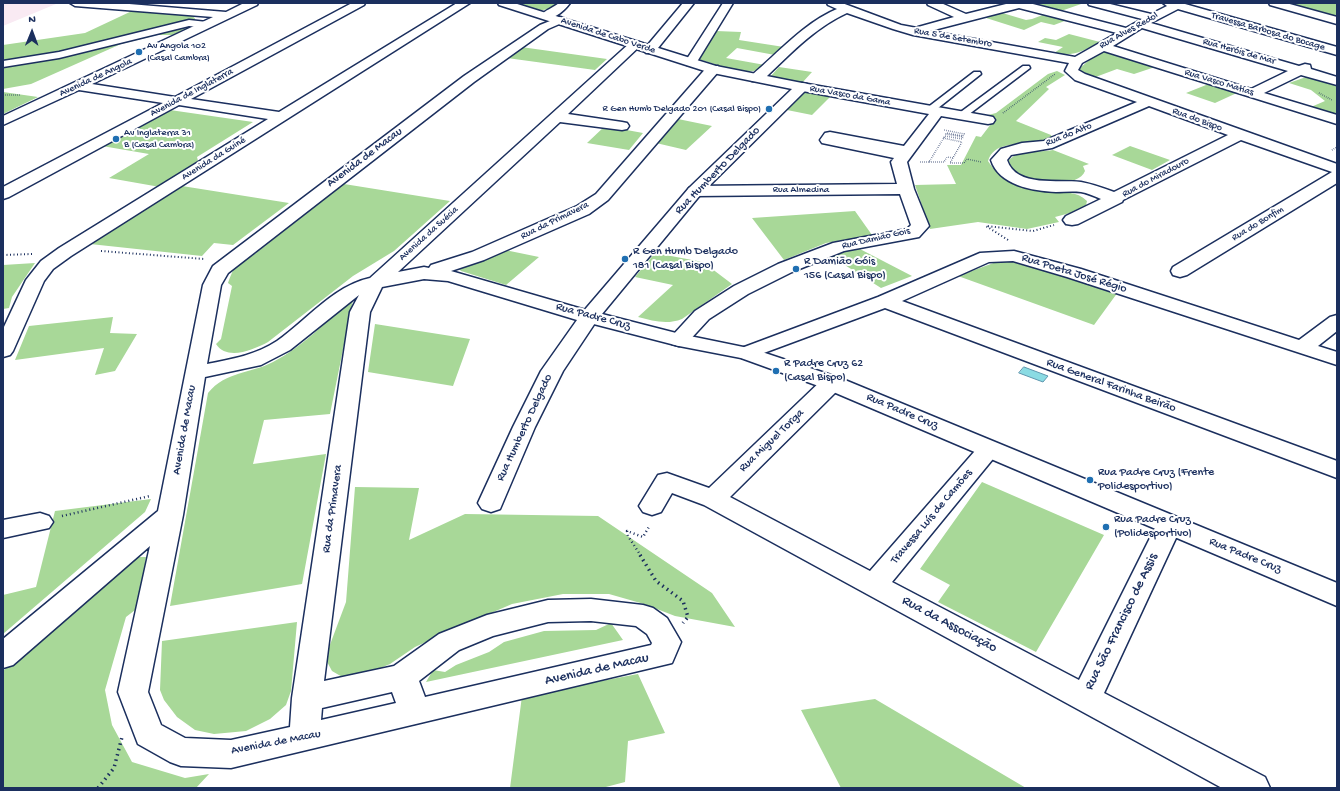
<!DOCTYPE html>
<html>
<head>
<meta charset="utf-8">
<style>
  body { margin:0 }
  #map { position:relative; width:1340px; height:791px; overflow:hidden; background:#fff; font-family:"Gochi Hand",sans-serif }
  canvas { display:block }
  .frame { position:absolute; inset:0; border:4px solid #1b2f5e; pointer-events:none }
  .north { position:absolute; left:12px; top:12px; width:40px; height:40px; -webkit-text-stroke:3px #fff; paint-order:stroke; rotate:1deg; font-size:11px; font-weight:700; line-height:16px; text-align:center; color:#1b2f5e }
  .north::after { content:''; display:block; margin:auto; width:14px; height:18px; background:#1b2f5e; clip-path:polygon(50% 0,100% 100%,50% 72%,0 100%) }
</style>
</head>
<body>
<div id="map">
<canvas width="1340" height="791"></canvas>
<div class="frame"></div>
<div class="north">N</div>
</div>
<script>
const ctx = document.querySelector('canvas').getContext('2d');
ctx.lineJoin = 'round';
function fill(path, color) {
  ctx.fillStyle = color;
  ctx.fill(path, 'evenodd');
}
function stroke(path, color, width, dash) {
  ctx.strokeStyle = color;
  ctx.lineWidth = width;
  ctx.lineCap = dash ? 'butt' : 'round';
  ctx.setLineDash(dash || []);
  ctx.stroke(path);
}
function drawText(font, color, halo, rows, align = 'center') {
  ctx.font = font + ' "Gochi Hand",sans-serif';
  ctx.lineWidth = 4;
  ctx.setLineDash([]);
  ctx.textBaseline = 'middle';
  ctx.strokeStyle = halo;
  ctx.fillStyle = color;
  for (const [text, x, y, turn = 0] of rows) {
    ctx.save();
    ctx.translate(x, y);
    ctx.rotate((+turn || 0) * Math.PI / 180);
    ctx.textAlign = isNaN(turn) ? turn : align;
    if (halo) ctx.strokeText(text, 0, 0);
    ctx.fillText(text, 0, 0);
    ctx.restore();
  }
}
fill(new Path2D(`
  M3,3H49L56,4L3,26Z`), '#f9eaf3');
fill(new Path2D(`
  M514,3H557C543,16 530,8 514,3Z
  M1033,3H1084L1061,11Z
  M1285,3H1337V15L1332,16Z
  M134,10L190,15L195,18L192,26L172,35H157L121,44L31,84L3,89V45L85,33Z
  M999,12L1026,20L1032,19L1048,13L1070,19L1054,25L1041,22L1024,30L983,17Z
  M716,31L741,32L739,40L784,47L775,55L737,48L726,58L765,65C762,67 760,69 757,70C744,75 712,63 698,59Z
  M1069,34L1100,42C1082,51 1075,57 1054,53L1063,47L1038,42L1045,38L1056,40Z
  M521,47L607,59L595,70L507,58Z
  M1099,51H1106L1158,66L1134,74L1117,69L1093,78L1078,70Z
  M779,67L812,72L802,83L771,76Z
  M1057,71L1065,75L1046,87L1049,89L1016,121L1051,135L1052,137C1045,139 1038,142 1031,143C1016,145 994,142 988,161C1000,181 1026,188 1049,191C1063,192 1077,191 1087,201L1085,209L1055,217L1059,222L1027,229L978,222L930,229L915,185L956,184L947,165H961L976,136L981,137L994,120L984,116L996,113L1048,74Z
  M1309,76L1337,84V115L1311,107L1325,101L1311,90L1289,83Z
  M1211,83L1239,92L1215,103L1186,93Z
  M3,92L38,97L3,114Z
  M807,92L831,96L812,115L787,110L803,93Z
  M170,110L253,122L197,157L198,161L160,187L109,178L149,154L102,146Z
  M678,119L712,126L686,150L656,143Z
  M605,126L643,133L629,150L587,143Z
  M1130,146L1170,160L1152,170L1112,155Z
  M1053,150L1089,164L1083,166L1085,171C1078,192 1008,183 1009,160C1021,148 1038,153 1053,150Z
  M344,184L450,201L394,251L353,276L268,342C253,350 227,361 216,344L221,339L232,286L228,283C233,269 237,260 252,256Z
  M182,186L289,203L233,245L214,243L202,256L90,244V242Z
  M855,211L872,235L826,243L784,260L752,218Z
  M858,248L912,276L881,288L829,255Z
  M505,250L539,257L506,285L461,271L459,269Z
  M655,253L703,262L732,284L682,319C667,325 653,321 638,317L673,285L635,277Z
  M999,261H1009L1118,292L1094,325L958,276Z
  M35,263L12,297L9,308L3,309V265Z
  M348,300H353L330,414L264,420L253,464L326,454L302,584L170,606L208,393C226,371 250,374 273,362C302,347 326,323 348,300Z
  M113,317L110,333L137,334L115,371L95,375L104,348L15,360L29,326Z
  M375,324L470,339L453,386L368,372Z
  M982,482L1104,535L1036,652L938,602L950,585L920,569Z
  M355,487L419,488L409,540L465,514L598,516L712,593L735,627L675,616L644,604L609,594H563L512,604L454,629L415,647L390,664L366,674L344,678L332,671L325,658L346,602Z
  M151,499L145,512L3,634V595L36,587L55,511Z
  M134,557H146L139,607L126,617L105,690L112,725L132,762L185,778L209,774L196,788H3V671Z
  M297,622L291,691L286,705L270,719L246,731L214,734L195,730L177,717L164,700L160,690L162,641Z
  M611,623L623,640L426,682L433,670L445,672L456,665L489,652L504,642L544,631L596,630Z
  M638,674L665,733L628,741L625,782L602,788H510L522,696Z
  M875,699L1026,788H841L801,710Z`), '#a8d898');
const water = new Path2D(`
  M1024,367L1048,376L1043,382L1019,373Z`);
fill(water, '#8adbe3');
stroke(water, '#5e96ae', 1);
const service = new Path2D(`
  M1023,66H1029L1030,68L964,118H958L957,116L958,114Z
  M974,72H980L981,74L933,112H927L926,110L927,108Z`);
const pedestrian = new Path2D(`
  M189,20L207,22L212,25L207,28L189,26L59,58L3,67V61L59,52Z`);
const minor = new Path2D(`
  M70,3H117L226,12L244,3H258L257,5L92,84L175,97L352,3H365L364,5L191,99L279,112L457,3H470L71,256L53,269L44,281L13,351L10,355L3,357V329L26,280L41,261L59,248L268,119L179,105L9,197L3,199V187L163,103L79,90L3,125V116L213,17L75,6Z
  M559,3H570C564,11 553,21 542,18L540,16C545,10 553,8 559,3Z
  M683,3H694L654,53H646L644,50L646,47Z
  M723,3H733L695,65H687L685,62Z
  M827,3H842L901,25L917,28L918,27L954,17L928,5L927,3H941L966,14L1010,3H1029L1126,28L1142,19L1089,5L1088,3H1106L1151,14L1167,6L1163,3H1186L1185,4L1337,47V55L1178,9L1151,23L1299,66L1305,64L1310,65L1311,69L1337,77V85L1301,75L1264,93L1337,115V124L1104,51L1082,63L1078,70L1085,74L1337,164V183L1187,275L1180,277L1173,275L1171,271L1173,267L1332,172L1241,140L1123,200L1122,202L1078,224L1072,225L1066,224L1063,220L1066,216L1101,199C1094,196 1087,193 1081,192C1072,191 1064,192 1056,192C1032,191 999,185 991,160L1001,149L1022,143L1044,141L1137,102L1075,80L1065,71L1069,63L913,35L893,29L847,13C814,28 788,56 762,81H752L750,78L752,75C779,52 804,23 837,9L828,5ZM1019,8L1117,33L1075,57L930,31ZM1142,28L1288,71L1251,89L1113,46ZM1149,106L1228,135L1114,192C1103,188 1092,184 1081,182C1059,179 1016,188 1007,160L1011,155L1052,148Z
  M560,17L564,18L566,20L564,22L548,29L474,82L228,273L221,285L207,364C232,359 256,355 277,341C307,320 333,286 370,278L631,42H639L641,45L568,114L622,122L627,123L629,126L627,129L622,130L560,122L398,272L424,267L429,268L431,265L472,252L577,206L596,194L708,66H718L719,69L718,72L608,200L589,214L484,260L451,271L596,313L599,317L563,371L535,427L500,509L491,512L482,509L478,503L513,427L541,371L577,320L448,281L424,279L382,287L370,312L324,681L394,666L439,634L487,615L548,600L591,599L643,605L653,608L667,618L681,642L672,663L231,768L181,766L170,762L138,744L118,692L150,546L13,665L3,668V639L158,511L203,285L213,266L464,76L540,25ZM359,295L350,312L292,698L290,727L231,740L185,738L161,725L148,692L183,515L205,377L261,365L290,350ZM591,621L636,626L647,634L652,643L651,645L425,697L419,681L459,650L493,636L548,622ZM392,692L396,703L321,720L322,708Z
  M802,83L988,116L993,117L995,120L993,123L988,124L941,116L907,162L914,189L929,226L919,237L844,251L792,272L748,294L709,319L686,344L679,346L672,344L669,340L672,336L695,311L734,286L778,264L833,243L907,229L911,225L900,194L695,196L689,194L687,191L689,188L695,186L897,184L891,162L894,158L822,143L820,140L825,133L830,132L904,146L929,114L797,90L795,87L797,84Z
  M1014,251L1081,269L1299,340L1330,317L1337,315V331L1318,346L1337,352V365L1067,277L1013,261L989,262L902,301L1337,461V478L885,308L753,357L746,359L739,357L736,353L739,349L878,297L980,253Z
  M832,376L840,378L843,383L840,388L730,497L870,571L981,444L989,441L997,444L1001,449L997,454L892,582L1079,680L1160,518L1169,516L1178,518L1182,525L1104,693L1265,777L1270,788H1222L704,505L672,493L661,512L652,515L643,512L639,506L658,475L667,473L709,488L824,378Z
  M40,513L49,516L53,522L49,528L3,538V520Z`);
const tertiary = new Path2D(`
  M498,3H514L716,66L802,83L807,84L809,87L701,194L602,314L680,334L753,349L840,378L1337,583V606L824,388L741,358L679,346L582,321L579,317L582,313L689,188L792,89L708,72L499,5Z
  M1269,3H1286L1337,17V24L1270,5Z`);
stroke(service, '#1b2f5e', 3);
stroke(pedestrian, '#1b2f5e', 3);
stroke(minor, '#1b2f5e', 3);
stroke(tertiary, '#1b2f5e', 3);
stroke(new Path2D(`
  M1319,93L1332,100
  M3,95H20
  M1003,113L1055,74
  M943,138L962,142L950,163H964L967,159L981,162
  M1332,150L1337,147
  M920,162H929L945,136L962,139L963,137L946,134L947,133L963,136L964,134L944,130
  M929,162H944L947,157L954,158`), '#1b2f5e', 1.5, [0.5, 1.5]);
stroke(new Path2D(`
  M1008,240L986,226L1033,231L1054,225
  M101,251L204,259
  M3,255L32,254`), '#1b2f5e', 2, [1, 2.5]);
stroke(new Path2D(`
  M62,516L150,496
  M641,556L628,536L627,531L643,537L650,525`), '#1b2f5e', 2.5, [1, 3]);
stroke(new Path2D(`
  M640,555L656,581L683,601L688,617L683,623
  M98,788L114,768L122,737`), '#1b2f5e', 3.5, [1.5, 4]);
fill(service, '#fff');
fill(pedestrian, '#fff');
fill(minor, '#fff');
fill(tertiary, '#fff');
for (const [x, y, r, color] of [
  [139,52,4,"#1f6fb2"],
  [769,109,4,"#1f6fb2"],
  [116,139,4,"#1f6fb2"],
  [625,259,4,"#1f6fb2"],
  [796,269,4,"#1f6fb2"],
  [776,371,4,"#1f6fb2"],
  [1090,480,4,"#1f6fb2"],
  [1106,527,4,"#1f6fb2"]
]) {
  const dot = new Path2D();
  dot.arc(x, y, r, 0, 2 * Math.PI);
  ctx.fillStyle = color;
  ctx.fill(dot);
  stroke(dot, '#fff', 1.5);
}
drawText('10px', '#1b2f5e', '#fff', [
  ["Rua Alves Redol",1129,31,-29],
  ["Travessa Barbosa do Bocage",1268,32,16],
  ["Avenida de Cabo Verde",608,36,18],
  ["Rua 5 de Setembro",953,38,10],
  ["Rua Heróis de Mar",1239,52,16],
  ["Avenida de Angola",96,78,-25],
  ["Rua Vasco Matías",1219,83,17],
  ["Avenida de Inglaterra",192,93,-28],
  ["Rua Vasco da Gama",850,96,10],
  ["Rua do Bispo",1197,120,20],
  ["Rua do Alto",1069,135,-22],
  ["Avenida da Guiné",214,159,-32],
  ["Rua do Miradouro",1156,178,-28],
  ["Rua Almedina",801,190],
  ["Rua da Primavera",555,221,-26],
  ["Rua do Bonfim",1258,224,-31],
  ["Avenida da Suécia",429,234,-42],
  ["Rua Damião Gois",876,239,-13]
]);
drawText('10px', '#1b2f5e', '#fff', [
  ["Av Angola 102",147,46],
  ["(Casal Cambra)",147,58],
  ["R Gen Humb Delgado 201 (Casal Bispo)",761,109,"right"],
  ["Av Inglaterra 31",124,133],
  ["B (Casal Cambra)",124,145]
], 'left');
drawText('12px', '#1b2f5e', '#fff', [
  ["Avenida de Macau",365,158,-37],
  ["Rua Humberto Delgado",718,171,-46],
  ["Rua Poeta José Régio",1074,274,17],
  ["Rua Padre Cruz",593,317,15],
  ["Rua General Farinha Beirão",1111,386,20],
  ["Rua Padre Cruz",902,412,23],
  ["Rua Humberto Delgado",525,428,-65],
  ["Avenida de Macau",185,430,-80],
  ["Rua Miguel Torga",772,441,-44],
  ["Rua da Primavera",333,509,-82],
  ["Travessa Luís de Camões",932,517,-50],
  ["Rua Padre Cruz",1245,556,22],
  ["Avenida de Macau",276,743,-11]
]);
drawText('12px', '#1b2f5e', '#fff', [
  ["R Gen Humb Delgado",633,252],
  ["181 (Casal Bispo)",633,266],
  ["R Damião Góis",804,262],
  ["156 (Casal Bispo)",804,276],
  ["R Padre Cruz 62",784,364],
  ["(Casal Bispo)",784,378],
  ["Rua Padre Cruz (Frente",1098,473],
  ["Polidesportivo)",1098,487],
  ["Rua Padre Cruz",1114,520],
  ["(Polidesportivo)",1114,534]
], 'left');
drawText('14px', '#1b2f5e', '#fff', [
  ["Rua São Francisco de Assis",1122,622,-64],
  ["Rua da Associação",949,625,28],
  ["Avenida de Macau",597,670,-13]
]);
</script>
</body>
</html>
